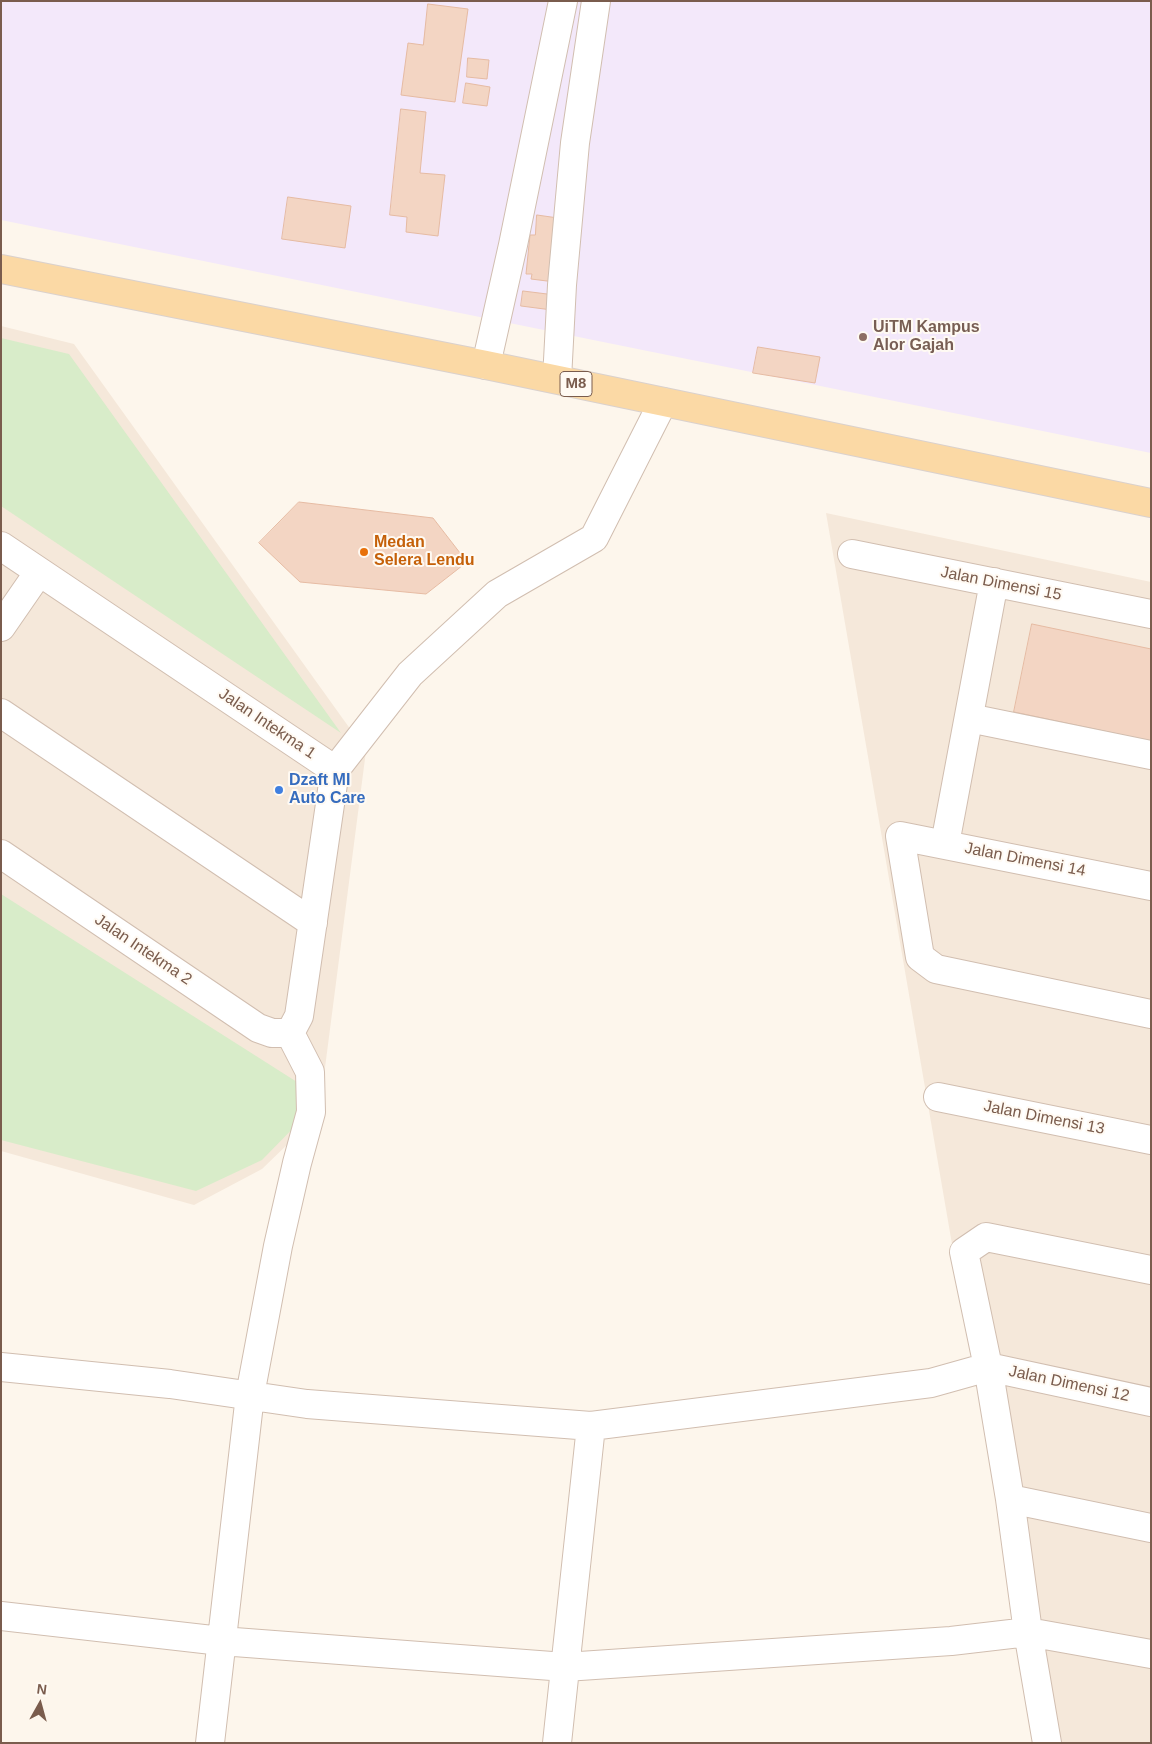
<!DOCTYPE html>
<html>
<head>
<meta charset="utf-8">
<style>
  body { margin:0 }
  #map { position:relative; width:1152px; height:1744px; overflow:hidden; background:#fdf6ec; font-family:Arial,sans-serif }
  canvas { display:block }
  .frame { position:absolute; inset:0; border:2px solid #7a5c4d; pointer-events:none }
  .north { position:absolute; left:15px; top:1679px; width:50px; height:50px; -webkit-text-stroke:4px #fffaf3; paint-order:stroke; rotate:7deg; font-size:14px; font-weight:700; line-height:20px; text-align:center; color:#7a5c4d }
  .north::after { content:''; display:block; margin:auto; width:18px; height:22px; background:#7a5c4d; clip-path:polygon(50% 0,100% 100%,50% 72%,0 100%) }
</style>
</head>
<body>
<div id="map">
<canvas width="1152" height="1744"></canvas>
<div class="frame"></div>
<div class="north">N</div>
</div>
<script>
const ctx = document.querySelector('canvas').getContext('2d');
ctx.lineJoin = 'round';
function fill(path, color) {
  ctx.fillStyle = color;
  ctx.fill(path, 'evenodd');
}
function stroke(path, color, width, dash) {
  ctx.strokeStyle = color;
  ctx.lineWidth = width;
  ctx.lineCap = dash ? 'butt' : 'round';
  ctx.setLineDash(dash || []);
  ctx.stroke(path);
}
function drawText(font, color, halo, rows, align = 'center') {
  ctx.font = font + ' Arial,sans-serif';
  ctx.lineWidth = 4;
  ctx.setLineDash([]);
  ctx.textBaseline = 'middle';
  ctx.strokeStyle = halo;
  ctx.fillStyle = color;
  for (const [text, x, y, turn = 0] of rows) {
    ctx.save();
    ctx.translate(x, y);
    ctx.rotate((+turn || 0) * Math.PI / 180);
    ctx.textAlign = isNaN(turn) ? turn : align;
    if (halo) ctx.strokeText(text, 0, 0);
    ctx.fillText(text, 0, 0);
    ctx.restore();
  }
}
fill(new Path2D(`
  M1,326L74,344L366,751L319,1114L262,1169L194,1205L1,1151Z
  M826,513L1151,582V1743H1038Z`), '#f5e8da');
fill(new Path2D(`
  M1,1H1151V453L1,220Z`), '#f3e8fa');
fill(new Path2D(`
  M1,338L69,354L341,733L1,506Z
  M1,894L308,1089L306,1115L262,1160L196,1191L1,1140Z`), '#d8ecc9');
const building = new Path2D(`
  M428,4L468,9L455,102L401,95L408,43L423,45Z
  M468,58L489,60L487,79L467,77Z
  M466,83L490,87L487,106L463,103Z
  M401,109L426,112L420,173L445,175L438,236L406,232L407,217L390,215Z
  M288,197L351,206L345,248L282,239Z
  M537,215L558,218L555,282L531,279L532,274H526L530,235H535Z
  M523,291L555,295L552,310L521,306Z
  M758,347L820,357L815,383L753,373Z
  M299,502L433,518L467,562L426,594L300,582L259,543Z
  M1032,624L1151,649V741L1014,712Z`);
fill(building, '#f3d5c3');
stroke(building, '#e6bba3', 1);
const minor = new Path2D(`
  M486,365L513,245L563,1
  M557,379L562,285L575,143L596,1
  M1,546L335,770L299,1016L290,1033
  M852,554L1151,614
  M1,627L39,572
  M1,713L313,923
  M969,718L1151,755
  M335,770L410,674L497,594L594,538L663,402
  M945,844L994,582
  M1,854L258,1028L272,1033H290
  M1151,886L900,836L920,957L936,969L1151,1014
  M938,1097L1151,1140
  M1151,1270L986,1237L964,1252L988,1367L1010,1499L1151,1528
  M1,1367L170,1384L307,1404L591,1426L931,1383L988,1367L1151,1402
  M1010,1499L1028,1632L1047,1743
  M1,1616L221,1641L565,1667L951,1641L1028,1632L1151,1654
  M210,1743L250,1395L278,1246L297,1163L311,1112L310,1072L290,1033
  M557,1743L591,1426`);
const major = new Path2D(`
  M1,269L486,365L1151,503`);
stroke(minor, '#d1beb0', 30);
stroke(major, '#dad1cd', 30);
stroke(minor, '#fff', 28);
stroke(major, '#fbd9a5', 28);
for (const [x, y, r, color] of [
  [863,337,5,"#8d6e63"],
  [364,552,5,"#e8710a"],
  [279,790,5,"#3f7fe0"]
]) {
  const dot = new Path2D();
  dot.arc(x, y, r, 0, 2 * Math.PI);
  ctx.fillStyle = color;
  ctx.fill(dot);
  stroke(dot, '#fffaf3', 2);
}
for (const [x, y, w] of [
  [576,384,32]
]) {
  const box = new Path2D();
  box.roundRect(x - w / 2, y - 12.5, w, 25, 4);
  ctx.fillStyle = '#fffaf3';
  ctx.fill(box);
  stroke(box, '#7a5c4d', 1);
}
drawText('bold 15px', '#7a5c4d', null, [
  ["M8",576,384]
]);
drawText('bold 16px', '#785e54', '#fffaf3', [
  ["UiTM Kampus",873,328],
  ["Alor Gajah",873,346]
], 'left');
drawText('bold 16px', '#c56008', '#fffaf3', [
  ["Medan",374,543],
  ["Selera Lendu",374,561]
], 'left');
drawText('16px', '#7a5c4d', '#fffaf3', [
  ["Jalan Dimensi 15",1001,584,11],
  ["Jalan Intekma 1",267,724,34],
  ["Jalan Dimensi 14",1025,860,11],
  ["Jalan Intekma 2",143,950,34],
  ["Jalan Dimensi 13",1044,1118,11],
  ["Jalan Dimensi 12",1069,1384,12]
]);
drawText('bold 16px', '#366cbe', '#fffaf3', [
  ["Dzaft MI",289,781],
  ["Auto Care",289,799]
], 'left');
</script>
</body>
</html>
